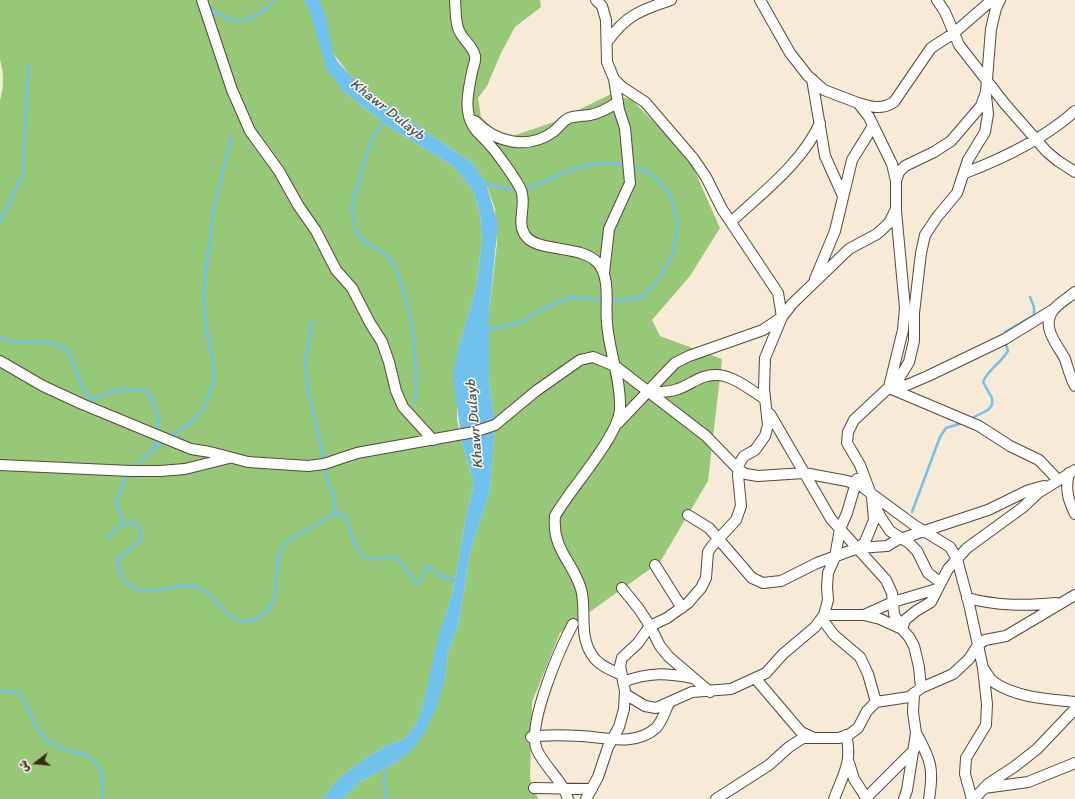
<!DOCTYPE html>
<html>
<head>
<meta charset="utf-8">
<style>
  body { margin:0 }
  #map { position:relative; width:1075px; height:799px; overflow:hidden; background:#f7ead6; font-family:Itim,"Playpen Sans Arabic",sans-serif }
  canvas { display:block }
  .north { position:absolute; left:16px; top:743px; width:40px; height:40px; -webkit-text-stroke:3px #fbf7ec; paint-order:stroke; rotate:254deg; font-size:11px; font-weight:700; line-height:16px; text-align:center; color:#3b2a1e }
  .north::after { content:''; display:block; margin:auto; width:14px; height:18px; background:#3b2a1e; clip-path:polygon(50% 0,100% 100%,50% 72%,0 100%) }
</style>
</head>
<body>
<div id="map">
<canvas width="1075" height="799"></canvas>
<div class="north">ش</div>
</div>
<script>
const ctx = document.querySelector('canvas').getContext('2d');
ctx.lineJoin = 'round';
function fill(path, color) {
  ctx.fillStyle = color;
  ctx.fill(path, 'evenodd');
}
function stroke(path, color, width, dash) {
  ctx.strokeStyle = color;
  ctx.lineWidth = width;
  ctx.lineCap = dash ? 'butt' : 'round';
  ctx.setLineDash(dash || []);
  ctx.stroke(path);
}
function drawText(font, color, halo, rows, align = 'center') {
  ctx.font = font + ' Itim,sans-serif';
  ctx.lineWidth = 3;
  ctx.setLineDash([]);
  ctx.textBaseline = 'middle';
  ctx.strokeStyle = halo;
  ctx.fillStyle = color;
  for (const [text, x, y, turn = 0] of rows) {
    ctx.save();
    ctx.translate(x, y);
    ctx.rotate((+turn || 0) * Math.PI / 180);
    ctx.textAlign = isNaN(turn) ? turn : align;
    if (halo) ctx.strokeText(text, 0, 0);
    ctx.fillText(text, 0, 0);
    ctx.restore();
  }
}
fill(new Path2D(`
  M0,0H303L309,9L316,29L344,92L392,129L450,164L464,179L474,193L480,214L482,242L476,287L458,349L457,419L462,443L474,483L466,516L453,591L445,616L423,705L416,724L405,738L386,746L364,759L339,778L322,799H0V100C4,88 4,73 0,60Z
  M319,0H540L541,7L515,27L501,53L487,86L478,98L481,117L495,130L513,136L554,122L611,94L632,100L659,127L693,167L720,228L690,276L652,320L660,336L722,359L708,481L660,562L560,633L532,702L530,779L538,799H343L358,783L397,762L445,680L448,652L458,626L470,553L490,490L495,425L489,380V313L497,243L495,209L486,183L474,164L385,104L349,74L333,53Z`), '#97c878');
fill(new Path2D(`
  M303,0H319L326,15L333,53L338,62L349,74L385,104L474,164L486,183L498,224L489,313V380L495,425L490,490L470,553L458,626L448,652L445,680L436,708L424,734L412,750L397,762L358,783L343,799H322L339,778L364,759L386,746L405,738L416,724L423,705L438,638L453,591L466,516L474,483L462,443L453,376L458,349L476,287L482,242L480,214L474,193L464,179L450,164L392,129L344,92L327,70L309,9Z`), '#70c1eb');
stroke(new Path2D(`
  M209,8C216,12 224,18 232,20C246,24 266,11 274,0
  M384,122C368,138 365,162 359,183C357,190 353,198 352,206C352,216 354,227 359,235C368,249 388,250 395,266C413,311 418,356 415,403
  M483,183L517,191
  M524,190C557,177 588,156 625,165
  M0,222L23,174L28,64
  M609,300H629L643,296L660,278L673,254L678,224L670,195L659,181L645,170L632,167
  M312,321L305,366L308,391L324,460
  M486,331L524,321L540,310L571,297L604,300
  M1005,336V332L1034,315V307L1030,297
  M0,338C5,339 10,341 15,342C29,343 44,339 58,345C81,354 73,386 92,400L111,392L126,389L147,391C154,403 162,417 158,432
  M970,419L988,410L992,405V398L983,382C988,369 1001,363 1008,351L1005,341
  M170,437L190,423L203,409L213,384L214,366L206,326L203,295L214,207L232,135
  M153,449L156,437
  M324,467L329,486L333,494L336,513
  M134,468L153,449L165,441
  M912,512L940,437L946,428L962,423
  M124,524L116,502L124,481L130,473
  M107,539L120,526L134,522C141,526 141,532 140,540L118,560C118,568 120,576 126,582C149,606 181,573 206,592C224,607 235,635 263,614C284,598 271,570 282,549C290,534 307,531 321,522C326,519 330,515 336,513L346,517C352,531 355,564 377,559C383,558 390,555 395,558C406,564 408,577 417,583L421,582L426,566L436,571L438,575L457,581
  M0,690L20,693L35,725L47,741L65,750L88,755L100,769L103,785L102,799
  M385,766L384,784L387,799`), '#70c1eb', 2.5);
const minor = new Path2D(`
  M202,0L232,90L250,131L279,171L298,205L316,231L336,270L352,288L370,323L382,342L389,362L396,391L403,407L433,440
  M455,0C456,9 455,19 458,28C461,39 473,45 475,56C476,61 473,67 472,72C469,89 463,109 473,126C477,133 484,138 489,144C498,154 516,179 521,190C527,205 516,222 525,235C536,253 581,244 598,263C611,278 605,305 607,323C609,352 621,379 620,409C619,436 570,489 555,516C552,550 572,560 581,589C587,610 578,634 592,655C598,665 611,670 622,675
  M596,0L602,6L606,20L607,62L614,79L619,110L625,128L630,183L609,229L604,273
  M760,0L790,53L808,76L824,90L858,103L869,117L892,164L896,181
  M937,0L945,12L959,45L1005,104L1047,152L1058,161L1075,172
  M607,42C626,15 641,10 671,0
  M614,79L622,87L645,102L693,158L706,177L722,209L778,293L782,317L763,330L689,356L675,363L618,423
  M812,79L825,156L843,196
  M858,103C871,107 882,110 894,102L931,48L954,33L992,0
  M475,121C496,143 528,150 553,132C559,128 562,121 569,118C575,116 584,116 590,115C601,113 609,108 618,102
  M965,173C1004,158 1044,139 1075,111
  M731,222C763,192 802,163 820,123
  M815,279L835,231L852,160L873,126
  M1075,292C1067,299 1053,306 1050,316C1044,331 1059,347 1065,359C1068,368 1070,377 1075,386
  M0,361L43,386L82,404L191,449L210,452L248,462L308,466L324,464L357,453L474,432L495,425L536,391L580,360L593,357L615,366L706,436L739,470L746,474L758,476L804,473L847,481L861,486L914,525L950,547L957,559L969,604L983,668L987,704L986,725L966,758L965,774L972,799
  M889,387L903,330L905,308L896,211
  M889,388L979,426L1010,446L1039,460L1058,480
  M889,388L907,385L928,376L1005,339L1054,309
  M647,391C658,392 668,393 678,389C693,384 700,374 718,375C734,376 752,391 765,399
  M770,414L831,519L886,580L892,593L894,614L902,629L909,637L914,646L919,667L921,688
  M0,465L131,471H160L185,469L229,458
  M1069,473C1065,489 1068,500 1075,514
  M875,505L880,516L890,531L909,543L917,551L928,573L940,582
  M688,515L709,528L752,578L763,583L781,581L817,563L858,548L865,542L874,520L872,497L860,465L847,443L848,432L854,420L900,377L909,362L914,341V313L921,253L925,235L937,217L957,193L968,160L985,132L988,114L986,96
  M858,548L887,546L897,540L988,510L1029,490L1044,486
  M655,565L682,608
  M622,588L639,609L650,626L660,646L669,657L710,692
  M967,598C998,606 1025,606 1056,603
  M824,615H864L880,619L902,629L905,620L916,611L931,602L948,569L967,548L1022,508L1038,493L1075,470
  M864,615L893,602L937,589
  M822,619L834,635L860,657L868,674L876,702
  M983,668C987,673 990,680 995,683C1018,698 1049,699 1075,702
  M755,678L801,732L812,737
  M623,682C649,672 666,673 693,678
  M625,694L645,706L656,708L692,692L731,689L766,673L783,654L815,627L824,615L828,600L827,587L828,573L835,557L840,529L847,513L857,479
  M916,733C931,760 934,768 929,799
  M531,737C547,734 565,735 581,736C604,737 635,747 656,728C662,722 665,711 669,703
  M849,763L854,779L867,799
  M534,788L592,789
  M984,788L1028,782L1075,763
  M866,798L914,750
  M568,799C561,778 546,769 537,750C526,726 560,648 573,624
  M586,799L598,777L608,747L619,727L624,709L625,691L620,666L622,658L638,643L650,626L667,618L688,603L701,588L706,578L708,552L712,546L736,520L741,506L738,475L739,464L744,456L755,450L765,436L768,425L764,389L765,358L782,317L792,304L849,249L877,234L889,223L896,209V181L899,172L905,166L934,152L951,141L981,106L986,92L991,29L996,8L1000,0
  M716,799L769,765L789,747L803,738H839L850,734L858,728L867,711L876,702L909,697L921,688L953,674L969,659L978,645L985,640L1006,636L1075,595
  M834,799C843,775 853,761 846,735
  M904,799L907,790L916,733L913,712L914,693
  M974,799L988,784L1014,767L1037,749L1075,709`);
stroke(minor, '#57473a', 12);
stroke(minor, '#fff', 10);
drawText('italic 15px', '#4b575c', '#fbf7ec', [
  ["Khawr Dulayb",387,110,38],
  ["Khawr Dulayb",475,424,-95]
]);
</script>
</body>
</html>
